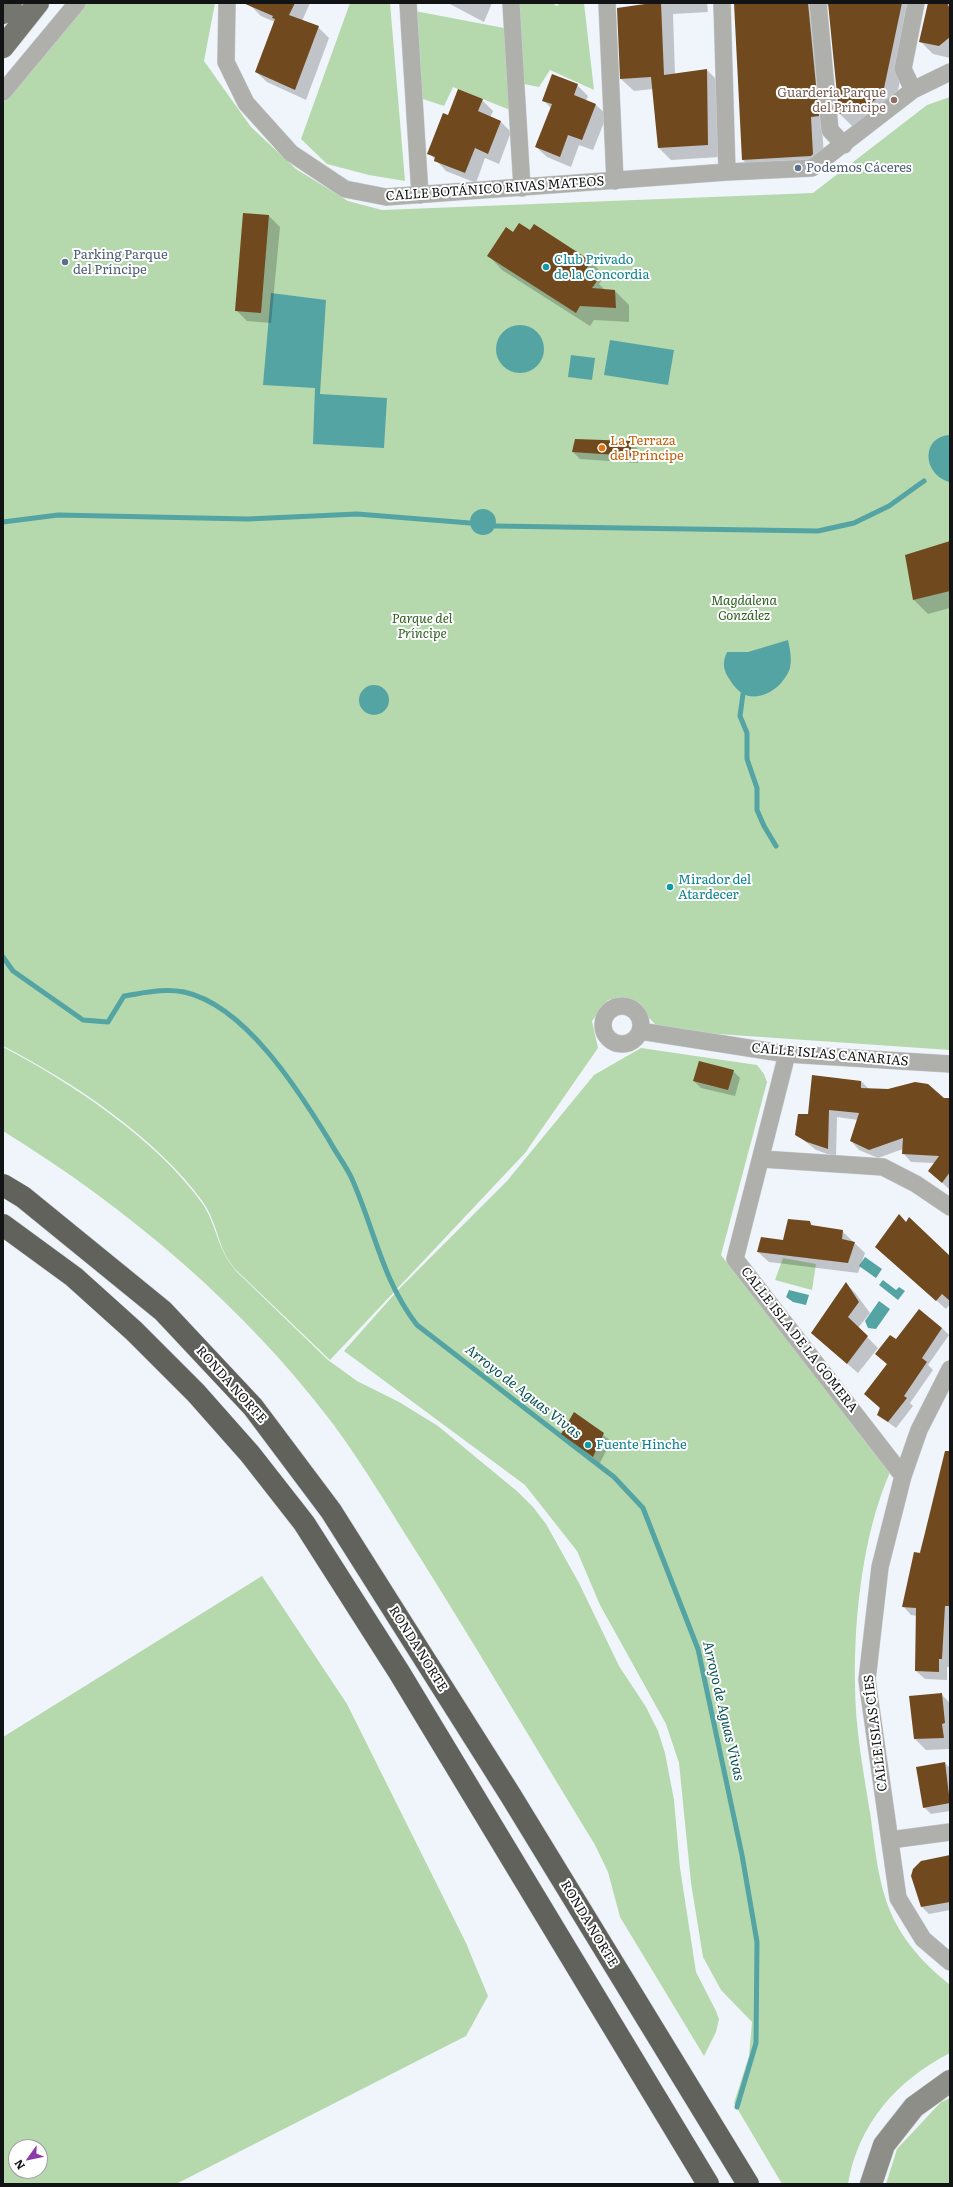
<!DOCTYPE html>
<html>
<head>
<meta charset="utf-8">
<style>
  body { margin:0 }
  #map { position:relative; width:953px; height:2187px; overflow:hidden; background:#f0f5fb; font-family:Literata,serif }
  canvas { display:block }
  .frame { position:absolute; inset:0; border:4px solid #111315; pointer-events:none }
  .north { position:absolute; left:8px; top:2139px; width:40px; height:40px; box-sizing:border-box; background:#fff; border:1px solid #a0a1a1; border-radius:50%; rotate:237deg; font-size:11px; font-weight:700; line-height:16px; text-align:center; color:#111315 }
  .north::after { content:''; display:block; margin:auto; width:14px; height:18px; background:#8d3ba9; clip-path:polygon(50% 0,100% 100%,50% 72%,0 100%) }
</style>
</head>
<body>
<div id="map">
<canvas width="953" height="2187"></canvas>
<div class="frame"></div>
<div class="north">N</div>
</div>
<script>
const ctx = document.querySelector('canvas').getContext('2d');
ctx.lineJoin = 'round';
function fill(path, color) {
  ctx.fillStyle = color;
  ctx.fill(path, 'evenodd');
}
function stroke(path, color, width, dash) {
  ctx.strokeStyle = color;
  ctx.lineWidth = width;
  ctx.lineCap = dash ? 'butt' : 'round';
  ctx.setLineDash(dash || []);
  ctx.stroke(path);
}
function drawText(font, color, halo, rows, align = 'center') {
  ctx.font = font + ' Literata,serif';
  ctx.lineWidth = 4;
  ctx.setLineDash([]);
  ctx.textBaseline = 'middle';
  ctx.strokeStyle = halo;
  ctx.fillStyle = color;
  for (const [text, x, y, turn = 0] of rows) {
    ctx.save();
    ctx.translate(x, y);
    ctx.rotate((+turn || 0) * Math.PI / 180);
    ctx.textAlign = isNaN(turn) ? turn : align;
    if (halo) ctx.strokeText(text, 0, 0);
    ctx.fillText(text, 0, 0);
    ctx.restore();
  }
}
fill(new Path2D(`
  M84,3H215L204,61L251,127L296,169L348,201L382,210L813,193L927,105L950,97V1050L660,1030C653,1021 632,999 621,998C617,998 612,999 608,1000L592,1021L598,1048L525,1153L330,1360L236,1270C232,1265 227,1259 224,1252C217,1236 214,1218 203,1202C157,1138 72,1081 3,1046V103Z
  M350,3H390L405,181L369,175L327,164L301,139Z
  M516,3H552L557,6L560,3H584L594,90L550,70L539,87L524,84Z
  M415,11L504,28L510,110L453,87L444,106L420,98Z
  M3,1047C72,1083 157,1140 202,1203C213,1219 216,1237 224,1253C227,1260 232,1265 236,1271L328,1360L357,1381L399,1402L438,1426L518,1492L533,1507L546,1524L579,1583L619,1666L646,1707L658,1731L665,1753L674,1800L680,1868L696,1972L716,2011L719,2019L716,2032L704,2056L620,1917L608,1872L595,1845C537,1750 480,1653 421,1559C392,1514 365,1467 333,1424C245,1307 128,1208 3,1131Z
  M641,1048L757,1065L764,1074L767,1082L721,1255L891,1470C863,1532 854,1616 855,1684C855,1729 864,1774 871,1819C876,1855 879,1894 898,1927C911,1950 929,1968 950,1985V2053C897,2080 858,2124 848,2184H782L734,2103L749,2056L752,2022L721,1990L703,1957L691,1883L679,1763L666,1724L600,1605L577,1551L525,1485L344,1351L399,1289L507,1181L594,1075Z
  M783,1258L816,1264L812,1290L775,1280Z
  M262,1576L347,1704L466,1943L488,1996L466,2036L176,2184H3V1737ZM16,2147H40V2171H16Z
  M950,2098V2184H886L897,2149L941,2102Z`), '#b6d8ad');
fill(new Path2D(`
  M271,293L326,300L320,394L387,398L384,448L313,444L315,388L263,385Z
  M496 349a24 24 0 1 1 48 0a24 24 0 1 1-48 0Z
  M610,340L674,350L668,385L604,375Z
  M571,355L595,358L592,380L568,377Z
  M950,435V482H949C921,473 922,436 950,435Z
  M470 522a13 13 0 1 1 26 0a13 13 0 1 1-26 0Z
  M788,640C790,649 792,659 790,668C784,686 762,703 743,694C738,691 733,685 730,680C723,670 722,663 727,652H748Z
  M359 700a15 15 0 1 1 30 0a15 15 0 1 1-30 0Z
  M865,1257L882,1269L876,1278L859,1266Z
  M883,1280L896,1290L899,1287L905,1291L898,1300L879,1285Z
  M789,1290L809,1295L806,1305L793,1302L786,1297Z
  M879,1301L890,1309L876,1329L868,1328L865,1321Z`), '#54a4a4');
fill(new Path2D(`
  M251,3H310L302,21L318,27L329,38L306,100L267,82L256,72L275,22L261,16L250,5Z
  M492,3L484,22L448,3Z
  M650,3H707L708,12L673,14L675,75L707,70L719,82L720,157L671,160L659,148L653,89L634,91L621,79Z
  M735,3H916L895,105L874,123L852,126L839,113L829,5L821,11L822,129L825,167L755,172L743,160Z
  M928,3H950V58L933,54L920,41Z
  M577,85L588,96L586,101L596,105L607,115L593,150L579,145L571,167L547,157L536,147L551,108L543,100Z
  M482,100L493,111L490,118L500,121L511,132L499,164L485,158L476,183L446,171L429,153L449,116Z
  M244,214L269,216L280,227L271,323L247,321L236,310Z
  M534,226L591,262L605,276L599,284L605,290L615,291L629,305V322L594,320L590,326L502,270L489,256L514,233L530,231Z
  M631,442L638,449V463L580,459L573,452Z
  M950,542V608L928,614L914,600Z
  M733,1071L740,1078L735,1096L701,1088L694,1081Z
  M861,1081L869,1089L950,1099V1190L930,1171L935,1163L911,1162L903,1153V1149L878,1158L859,1150L851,1141L858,1120L837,1117L836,1157L816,1150L796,1134L809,1115Z
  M809,1222L814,1227L842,1231L865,1253L858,1273L769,1262L758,1252L784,1241Z
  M907,1223L950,1257V1304L946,1309L876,1247Z
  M846,1283L856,1294L870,1313L858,1328L878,1348L858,1373L812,1333Z
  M942,1328L949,1335L928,1365L933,1370L910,1403L913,1406L896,1428L878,1415L888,1365L876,1354L896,1341Z
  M574,1413L611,1441L600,1463L562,1434Z
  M950,1454V1667H947V1680L925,1679L916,1671L917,1616L911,1615L903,1606Z
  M941,1694L950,1703V1749L926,1750L915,1739Z
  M945,1763L950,1768V1811L931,1814L924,1807Z
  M950,1856V1910L929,1914L922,1907Z`), '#0003');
stroke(new Path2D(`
  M3,522L58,515L248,519L357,514L470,523
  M495,526L818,531L854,523L889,506L924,481
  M743,694L740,716L747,733V759L757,788V810L764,826L776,846
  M3,957L13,971L83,1020L108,1022L124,996C144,993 164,988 184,992C245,1005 299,1091 329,1140C336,1153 346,1166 352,1179C374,1228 383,1282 417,1325L614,1477L643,1508L698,1649L742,1855L757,1942L756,2043L737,2107`), '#54a4a4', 5);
fill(new Path2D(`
  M243,3H295L289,15L319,26L295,90L255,72L275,19L272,18L273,16Z
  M652,3H661L664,75L707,69L708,145L658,148L651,77L620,79L617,8Z
  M734,3H808L819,116L811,117L813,154L811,156L742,160Z
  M828,3H902L883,93L862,111L839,114Z
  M928,3H948V6L950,7V37L939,46L919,42Z
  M552,74L578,84L574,95L596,104L582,140L568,135L560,157L535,147L552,104L542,101Z
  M458,89L483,99L478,111L501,121L488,154L475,148L465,173L434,161L435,157L427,154L443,113L448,115Z
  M243,213L269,215L261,313L235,311Z
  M519,223L530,230L534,224L591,261L584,273L597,281L592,288L615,290L616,308L580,306L576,313L487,256L506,227L513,232Z
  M575,439L631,441V456L572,452Z
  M950,541V591L913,600L905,555Z
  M699,1061L734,1070L728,1090L693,1081Z
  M812,1075L861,1081V1088L888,1089L915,1082L928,1084L944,1098H950V1172L942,1183L928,1171L939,1156L902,1154L903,1138L869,1150L850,1141L859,1113L829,1110L828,1149L807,1142L795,1135L798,1114H808Z
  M899,1214L906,1222L909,1217L950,1256V1301L942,1294L936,1301L875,1247Z
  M788,1219L810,1221L811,1225L843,1230L842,1239L855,1242L848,1263L757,1252L761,1237L783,1240Z
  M846,1282L859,1302L848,1317L868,1336L847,1364L811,1333Z
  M919,1309L942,1328L922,1358L927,1362L904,1396L907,1398L888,1422L877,1415L880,1408L864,1394L887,1364L875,1354L890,1335L896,1339Z
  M574,1412L604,1433L593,1457L561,1434Z
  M945,1451H950V1606H945L942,1659H939V1672L915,1671L916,1608L902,1607L914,1552L920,1553Z
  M942,1693L945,1723L942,1724L944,1738L914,1739L909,1696Z
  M945,1762L950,1803L923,1808L916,1767Z
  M950,1855V1902L921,1907L911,1876L913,1869L921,1861Z`), '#704a1e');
const street = new Path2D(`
  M227,3L226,62L246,103L291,153L345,189L386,197L727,172L812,168L913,90L950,72
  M408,3L420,195
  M511,3L522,188
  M607,3L615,181
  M722,3L727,172
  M818,3L830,130L844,145
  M913,90L903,69L916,3
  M3,92L77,3
  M603 1025a19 19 0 1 1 38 0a19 19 0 1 1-38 0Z
  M640,1031L787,1054L950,1064
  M787,1054L735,1259L903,1476
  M762,1159L883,1167L916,1184L950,1207
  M950,1369L919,1430L903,1476L880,1567L867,1680L898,1898L923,1939L950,1962
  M890,1840L950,1832`);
const secondary = new Path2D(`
  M871,2184L884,2145L914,2107L950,2081`);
const primary = new Path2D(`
  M3,13L11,3
  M3,47L38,3`);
const highway = new Path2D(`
  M3,1185L23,1197L163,1311L253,1407L331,1511L511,1796L748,2184
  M3,1225L74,1277L134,1331L196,1393L250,1454L304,1523L399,1672L708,2184`);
stroke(street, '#ccd1d6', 18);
stroke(secondary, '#ccd1d6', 23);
stroke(primary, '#ccd1d6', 23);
stroke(highway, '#ccd1d6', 23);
stroke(street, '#afafac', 17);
stroke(secondary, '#8e8e89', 22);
stroke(primary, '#767671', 22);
stroke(highway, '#61625c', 22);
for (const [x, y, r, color] of [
  [894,100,4,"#8d6e63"],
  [798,168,4,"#5c6f8a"],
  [65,262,4,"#5c6f8a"],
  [546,267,4,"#0f9aa8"],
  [602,448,4,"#e8710a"],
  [670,887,4,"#0f9aa8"],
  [588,1445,4,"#0f9aa8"]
]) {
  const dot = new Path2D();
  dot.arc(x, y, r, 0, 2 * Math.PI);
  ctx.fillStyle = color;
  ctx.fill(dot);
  stroke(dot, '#fff', 1.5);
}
drawText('13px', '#785e54', '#fff', [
  ["Guardería Parque",886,93],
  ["del Príncipe",886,108]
], 'right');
drawText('13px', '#4e5e75', '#fff', [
  ["Podemos Cáceres",806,168],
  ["Parking Parque",73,255],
  ["del Príncipe",73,270]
], 'left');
drawText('13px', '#111315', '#fff', [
  ["CALLE BOTÁNICO RIVAS MATEOS",495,189,-4],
  ["CALLE ISLAS CANARIAS",830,1055,5],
  ["CALLE ISLA DE LA GOMERA",799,1340,52],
  ["RONDA NORTE",231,1385,48],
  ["RONDA NORTE",418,1649,58],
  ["CALLE ISLAS CÍES",876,1733,-97],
  ["RONDA NORTE",589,1924,59]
]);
drawText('13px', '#0d838f', '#fff', [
  ["Club Privado",554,260],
  ["de la Concordia",554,275],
  ["Mirador del",678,880],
  ["Atardecer",678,895],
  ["Fuente Hinche",596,1445]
], 'left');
drawText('13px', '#c56008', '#fff', [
  ["La Terraza",610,441],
  ["del Príncipe",610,456]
], 'left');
drawText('italic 13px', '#2f6020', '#fff', [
  ["Magdalena",744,601],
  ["González",744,616],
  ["Parque del",422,619],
  ["Príncipe",422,634]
]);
drawText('italic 14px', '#055051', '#fff', [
  ["Arroyo de Aguas Vivas",523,1392,38],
  ["Arroyo de Aguas Vivas",723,1711,77]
]);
</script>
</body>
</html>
